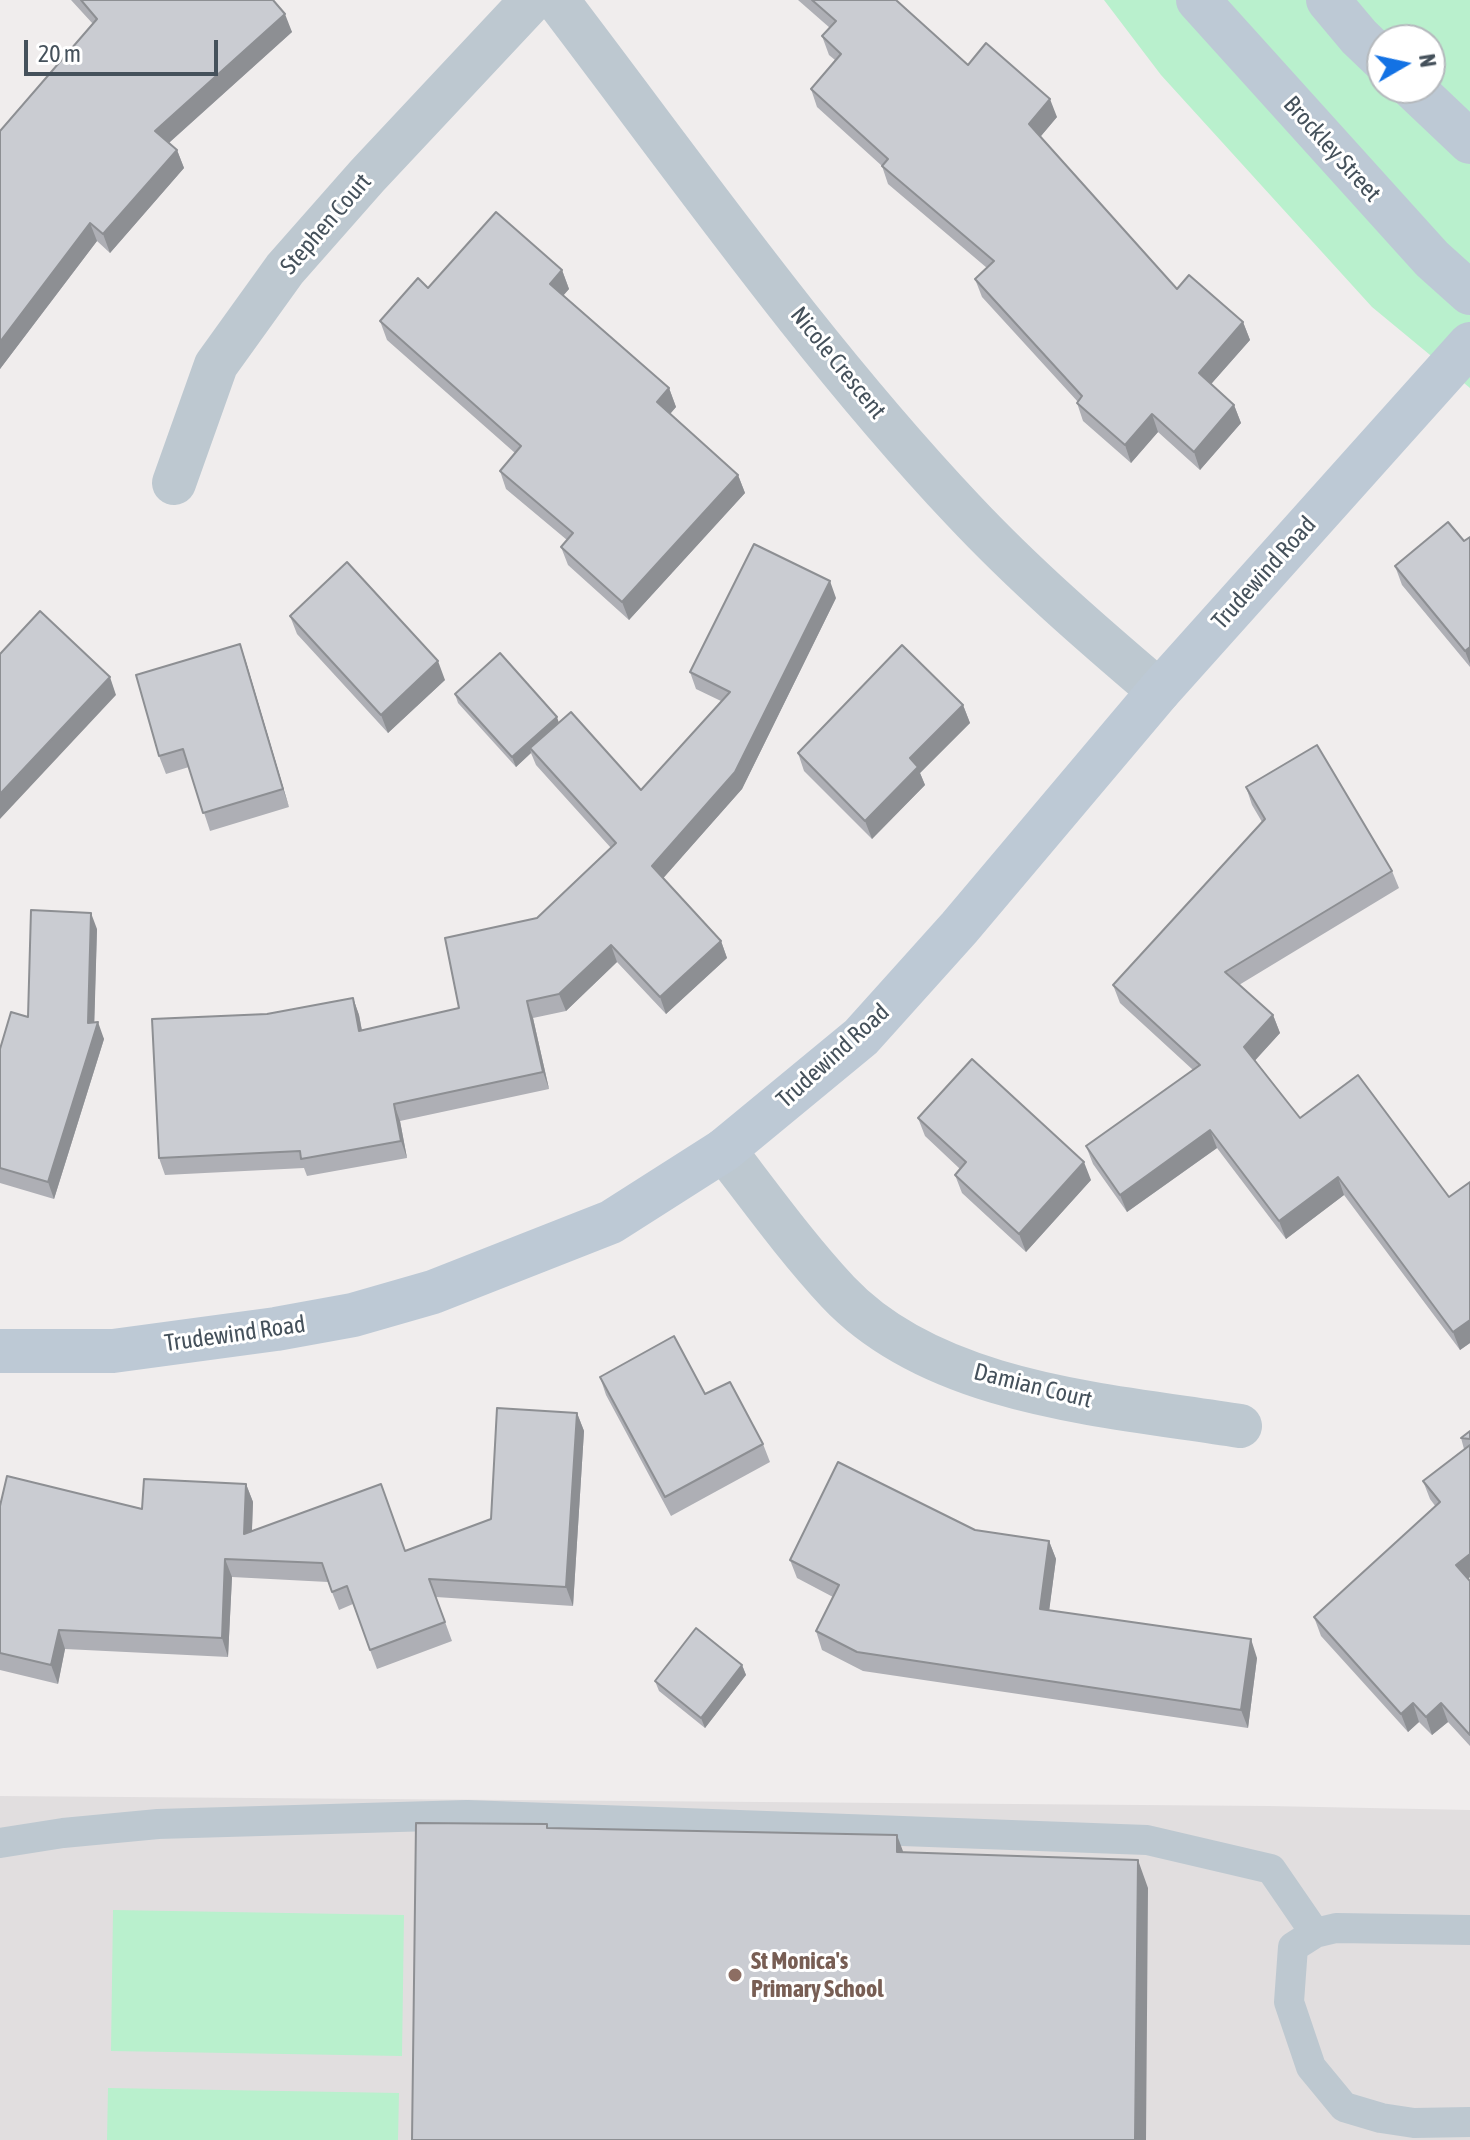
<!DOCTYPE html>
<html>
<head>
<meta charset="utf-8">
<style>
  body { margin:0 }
  #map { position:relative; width:1470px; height:2140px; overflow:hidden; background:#f0eded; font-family:"Asap Condensed",sans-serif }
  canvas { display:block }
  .north { position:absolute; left:1366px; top:24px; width:80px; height:80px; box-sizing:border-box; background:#fff; border:2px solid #b5b9bd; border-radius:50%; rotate:81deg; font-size:22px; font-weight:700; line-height:32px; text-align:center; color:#45515b }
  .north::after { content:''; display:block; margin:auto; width:28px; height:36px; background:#1372e4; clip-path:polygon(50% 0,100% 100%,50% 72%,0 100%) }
  .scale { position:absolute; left:24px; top:40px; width:194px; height:36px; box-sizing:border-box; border:4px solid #45515b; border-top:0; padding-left:10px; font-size:24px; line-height:28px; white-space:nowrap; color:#45515b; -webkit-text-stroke:6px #fff; paint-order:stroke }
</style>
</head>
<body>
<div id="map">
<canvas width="1470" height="2140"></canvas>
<div class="north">N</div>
<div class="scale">20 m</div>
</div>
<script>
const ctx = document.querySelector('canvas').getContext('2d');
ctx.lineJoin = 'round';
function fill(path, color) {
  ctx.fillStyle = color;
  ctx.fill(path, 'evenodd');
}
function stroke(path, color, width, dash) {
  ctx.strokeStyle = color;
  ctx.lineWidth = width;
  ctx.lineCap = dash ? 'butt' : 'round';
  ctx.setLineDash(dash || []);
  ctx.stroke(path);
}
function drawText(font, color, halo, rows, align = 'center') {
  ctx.font = font + ' "Asap Condensed",sans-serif';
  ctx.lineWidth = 6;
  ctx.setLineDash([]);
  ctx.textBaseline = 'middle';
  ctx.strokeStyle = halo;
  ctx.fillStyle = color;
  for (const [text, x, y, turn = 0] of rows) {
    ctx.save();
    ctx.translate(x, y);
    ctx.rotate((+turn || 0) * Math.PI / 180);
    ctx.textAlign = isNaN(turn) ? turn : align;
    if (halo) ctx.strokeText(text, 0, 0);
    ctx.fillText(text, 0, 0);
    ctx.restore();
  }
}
fill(new Path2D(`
  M0,1796L1269,1806L1470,1810V2140H0Z`), '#e1dedf');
fill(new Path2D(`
  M1104,0H1470V388L1372,307L1161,75ZM1382,40H1430V88H1382Z
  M113,1910L404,1915L402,2056L111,2051Z
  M108,2088L399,2093L398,2140H107Z`), '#b9f0cd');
stroke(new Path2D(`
  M0,1843L63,1833L158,1824L467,1815L1147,1840L1271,1869L1315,1933
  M1470,1930L1336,1928L1315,1933L1293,1947L1289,2002L1311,2067L1344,2107L1381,2118L1414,2123L1470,2122`), '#bdc8d0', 30);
stroke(new Path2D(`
  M557,0C688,172 815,353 963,510C1024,575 1092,634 1159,691
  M174,483L216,365L285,269L367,176L532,0
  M724,1150C761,1198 797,1248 838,1292C935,1395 1109,1405 1240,1426`), '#bdc8d0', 44);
stroke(new Path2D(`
  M1198,0L1432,259L1470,293
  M1328,0L1359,37L1382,59
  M1413,88L1470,142
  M0,1351H113L276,1329L353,1315L433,1292L611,1222L724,1150L861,1037L959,928L1159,691L1470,344`), '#bdc9d5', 44);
fill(new Path2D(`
  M71,0H273L292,32L169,143L177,150L184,168L110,253L97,241L0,369V131L93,24Z
  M798,0H896L968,65L1057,117L1040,137L1177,289L1243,322L1250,340L1211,384L1234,405L1241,423L1200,470L1158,432L1131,463L1083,421L1077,403L1078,402L982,297L975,279L987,268L888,184L882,166L817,107L811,89L835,60L829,55L822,36L830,28Z
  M562,270L569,289L563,295L669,388L676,407L670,414L738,475L745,493L629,620L568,565L561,547L567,540L506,489L500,471L515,453L387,340L380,321L428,288Z
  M1470,537V667L1402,585L1395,566L1464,541Z
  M836,598L742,789L663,878L721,941L727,958L666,1014L617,962L566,1011L533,1018L549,1089L400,1121L407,1158L307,1176L304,1168L165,1175L159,1158L267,1014L353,998L359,1015L362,1030L459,1008L537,918L611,848L536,765L531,753L516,767L458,703L455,694L559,722L641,790L721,701L696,689L690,672Z
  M290,616L445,680L388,733L297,634Z
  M240,644L246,662L289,807L210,831L189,767L166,774L159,756Z
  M963,705L970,723L920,773L925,785L872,839L804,771L798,753Z
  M1246,787L1392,871L1399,888L1239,985L1273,1015L1280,1033L1255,1060L1300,1118L1449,1197L1470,1182V1343L1460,1350L1344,1195L1286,1239L1217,1148L1127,1212L1093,1164L1086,1146L1193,1070L1120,1003L1113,985L1262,822L1252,805Z
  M97,929L94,1022L104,1039L54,1199L0,1183V1049L28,1017Z
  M918,1118L1091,1180L1026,1252L962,1193L955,1175L960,1169L925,1136Z
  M600,1377L705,1394L763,1444L770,1462L671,1516L606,1395Z
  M577,1413L584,1431L573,1606L436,1597L452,1641L377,1669L353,1604L339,1610L328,1582L232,1577L228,1657L65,1649L58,1684L0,1670V1506L142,1509L246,1484L253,1502L252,1531L405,1551L491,1519Z
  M1470,1431V1577L1468,1579L1470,1581V1746L1448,1722L1432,1735L1419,1722L1408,1732L1321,1636L1314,1617L1436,1507L1430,1499L1423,1481L1464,1449L1461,1438Z
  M975,1530L1049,1541L1056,1559L1049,1610L1257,1658L1248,1728L863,1671L822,1650L816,1631L833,1597L797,1578L790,1560Z
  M742,1665L746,1675L705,1728L659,1691L655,1681Z`), '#aeafb5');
fill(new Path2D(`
  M285,14L292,32L162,149L155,131Z
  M1050,99L1057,117L1036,142L1029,124Z
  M177,150L184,168L110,253L103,234Z
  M90,223L97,241L0,369V342Z
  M562,270L569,289L557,303L550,284Z
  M1243,322L1250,340L1205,391L1199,373Z
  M669,388L676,407L664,421L657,402Z
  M1234,405L1241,423L1200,470L1194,452Z
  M1152,414L1158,432L1131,463L1125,445Z
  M738,475L745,493L629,620L622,602Z
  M830,581L836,598L742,789L659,883L652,866Z
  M240,644L246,662L289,807L283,789Z
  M1470,647V664L1465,651Z
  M438,661L445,680L388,733L381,715Z
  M110,677L116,695L0,819V794Z
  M963,705L970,723L920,773L925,785L872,839L865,821L910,758Z
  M557,717L560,726L530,748L531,753L516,767L512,757Z
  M91,913L97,929L94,1034L98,1022L104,1039L54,1199L48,1182L88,1023Z
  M721,941L727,958L666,1014L660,997Z
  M611,945L617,962L566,1011L559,994Z
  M353,998L359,1015L365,1048L359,1031Z
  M527,1001L533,1018L549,1089L543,1072Z
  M1273,1015L1280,1033L1251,1065L1244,1047Z
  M394,1104L400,1121L407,1158L401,1141Z
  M1210,1130L1217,1148L1127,1212L1120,1195Z
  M1084,1162L1091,1180L1026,1252L1019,1234Z
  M1338,1177L1344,1195L1286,1239L1279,1221Z
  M1470,1320V1343L1460,1350L1453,1332Z
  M577,1413L584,1431L573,1606L566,1587Z
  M246,1484L253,1502L251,1552L244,1534Z
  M1049,1541L1056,1559L1047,1627L1040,1609Z
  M1470,1554V1577L1463,1583L1456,1565Z
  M225,1559L232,1577L228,1657L222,1638Z
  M59,1630L65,1649L58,1684L51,1665Z
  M1251,1639L1257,1658L1248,1728L1241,1710Z
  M742,1665L746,1675L705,1728L701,1718Z
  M1413,1703L1419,1722L1408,1732L1401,1714Z
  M1441,1703L1448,1722L1432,1735L1426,1717Z
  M897,1835L907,1862L897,1852Z
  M1138,1860L1148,1888L1146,2140H1135Z`), '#8d8f93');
const building = new Path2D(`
  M81,0H273L285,14L155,131L177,150L103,234L90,223L0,342V131L97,19Z
  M812,0H896L968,65L986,43L1050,99L1029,124L1177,289L1189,275L1243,322L1199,373L1234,405L1194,452L1152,414L1125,445L1077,403L1082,396L975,279L994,261L882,166L888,159L811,89L841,54L822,36L836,21Z
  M496,212L562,270L550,284L669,388L657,402L738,475L622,602L561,547L573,533L500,471L521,446L380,321L418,278L428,288Z
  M1448,522L1464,541L1470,537V647L1465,651L1395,566Z
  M754,544L830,581L735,772L652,866L721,941L660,997L611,945L559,994L527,1001L543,1072L394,1104L401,1141L301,1159L300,1151L159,1158L152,1019L267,1014L353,998L359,1031L459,1008L445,938L537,918L616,843L530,748L571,712L641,790L730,692L690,672Z
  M347,562L438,661L381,715L290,616Z
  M40,611L110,677L0,794V654Z
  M240,644L283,789L203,813L183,749L159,756L136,675Z
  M902,645L963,705L910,758L918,767L865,821L798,753Z
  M500,653L557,717L512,757L455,694Z
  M1317,745L1392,871L1225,972L1273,1015L1244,1047L1300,1118L1358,1075L1449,1197L1470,1182V1320L1453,1332L1338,1177L1279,1221L1210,1130L1120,1195L1086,1146L1200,1065L1113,985L1265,819L1246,787Z
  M31,910L91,913L88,1023L98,1022L48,1182L0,1168V1049L11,1012L28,1017Z
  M972,1059L1084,1162L1019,1234L955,1175L966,1162L918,1118Z
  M674,1336L705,1394L730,1382L763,1444L665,1497L600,1377Z
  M497,1408L577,1413L566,1587L429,1579L445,1622L370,1650L347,1586L332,1592L322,1563L225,1559L222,1638L59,1630L51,1665L0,1653V1506L7,1476L142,1509L144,1479L246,1484L244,1534L381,1484L405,1551L491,1519Z
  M1470,1431V1439L1461,1438Z
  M1470,1445V1554L1456,1565L1470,1581V1735L1441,1703L1426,1717L1413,1703L1401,1714L1314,1617L1440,1502L1423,1481Z
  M838,1462L975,1530L1049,1541L1040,1609L1251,1639L1241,1710L857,1652L816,1631L839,1585L790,1560Z
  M696,1628L742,1665L701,1718L655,1681Z
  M416,1823L547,1824V1828L897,1835V1852L1138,1860L1135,2140H412Z`);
fill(building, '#caccd2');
stroke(building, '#8d8f93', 2);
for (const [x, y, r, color] of [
  [735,1975,8,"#8d6e63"]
]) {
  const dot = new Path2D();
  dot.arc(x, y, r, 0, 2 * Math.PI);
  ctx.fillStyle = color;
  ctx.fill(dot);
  stroke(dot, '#fff', 3);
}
drawText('24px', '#45515b', '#fff', [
  ["Brockley Street",1332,149,48],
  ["Stephen Court",326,224,-49],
  ["Nicole Crescent",838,363,51],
  ["Trudewind Road",1264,573,-48],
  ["Trudewind Road",833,1056,-42],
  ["Trudewind Road",235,1334,-8],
  ["Damian Court",1033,1386,14]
]);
drawText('bold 24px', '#785e54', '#fff', [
  ["St Monica's",751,1961],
  ["Primary School",751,1989]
], 'left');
</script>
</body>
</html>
